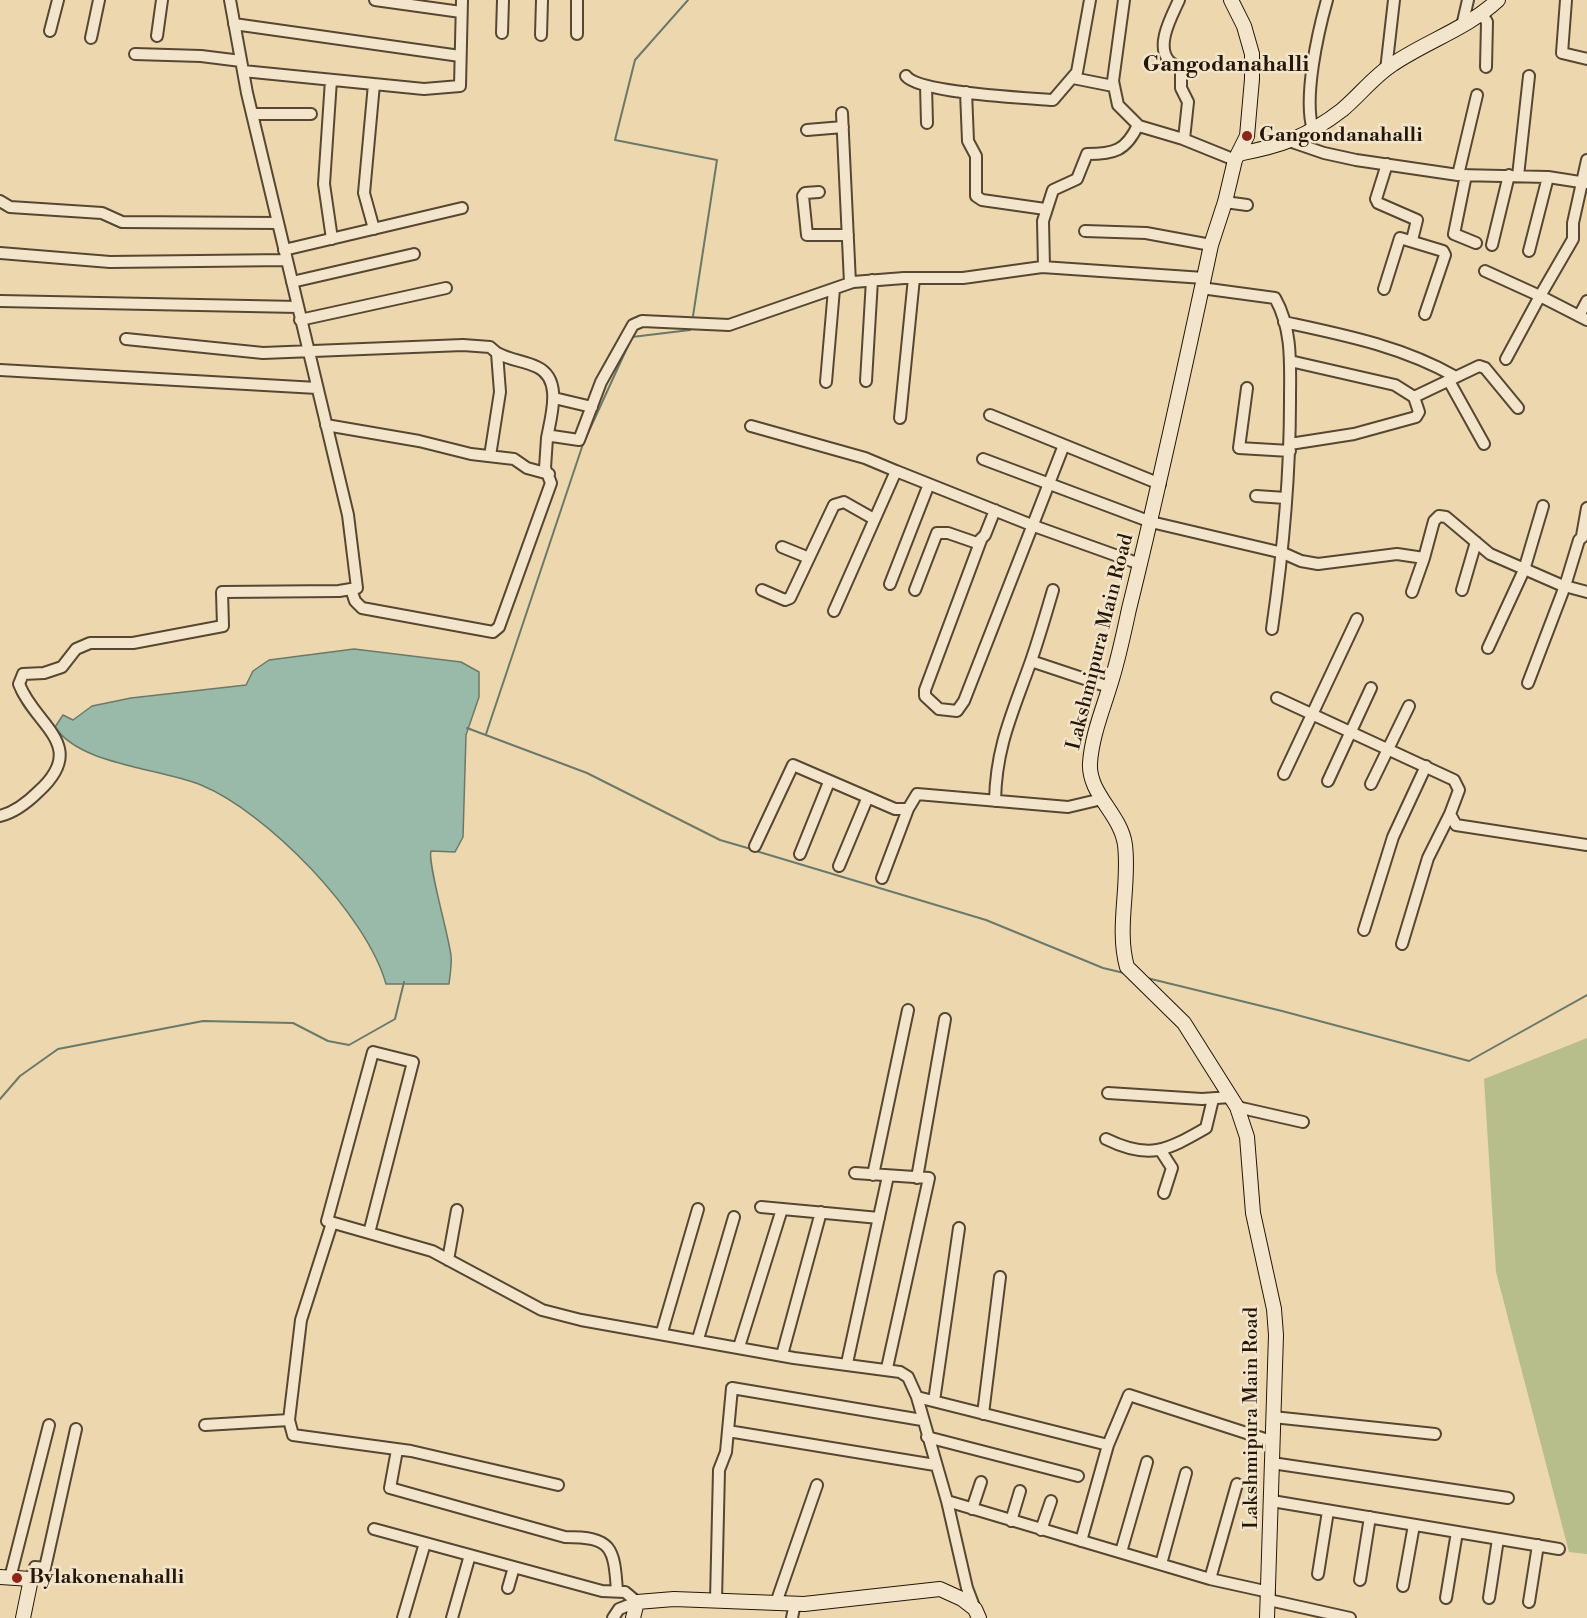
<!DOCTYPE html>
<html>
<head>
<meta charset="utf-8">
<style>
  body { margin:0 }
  canvas { display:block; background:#ecd7af }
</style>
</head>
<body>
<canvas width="1587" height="1618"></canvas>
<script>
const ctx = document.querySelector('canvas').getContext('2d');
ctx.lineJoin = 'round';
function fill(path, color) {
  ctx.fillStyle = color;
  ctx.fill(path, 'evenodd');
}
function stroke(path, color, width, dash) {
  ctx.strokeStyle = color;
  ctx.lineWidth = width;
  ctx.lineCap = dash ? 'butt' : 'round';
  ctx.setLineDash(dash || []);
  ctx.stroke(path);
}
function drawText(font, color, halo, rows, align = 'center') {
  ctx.font = font + ' "Libre Bodoni",serif';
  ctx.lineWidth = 5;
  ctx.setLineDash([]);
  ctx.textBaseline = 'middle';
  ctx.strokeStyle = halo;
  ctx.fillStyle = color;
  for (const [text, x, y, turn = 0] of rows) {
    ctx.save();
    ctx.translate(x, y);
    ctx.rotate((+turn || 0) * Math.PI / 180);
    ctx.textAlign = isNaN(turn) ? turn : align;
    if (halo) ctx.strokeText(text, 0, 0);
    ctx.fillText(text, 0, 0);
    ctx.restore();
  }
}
fill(new Path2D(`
  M1587,1038V1554L1569,1552L1496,1272L1484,1079Z`), '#b8be8b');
const water = new Path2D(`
  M354,649L461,662L479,672V697L466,735L463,837L455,852L431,851C427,862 449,936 451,956C452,965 450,974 449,984H386C367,915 267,812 201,785C159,768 80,765 55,727L63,715L73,720L92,706L131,698L246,685L253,671L269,660Z`);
fill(water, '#99baa9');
stroke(water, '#6b7969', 1.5);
stroke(new Path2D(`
  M688,0L635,60L615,140L717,160L693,316
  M467,728L587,773L720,840L751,849
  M486,734L583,444L632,337L690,330
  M756,851L986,920L1103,968L1124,973
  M1147,978L1282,1011L1469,1061L1587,995
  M0,1099L20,1076L58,1049L203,1021L293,1023L328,1041L349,1045L395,1019L404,982`), '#6b7969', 2);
const street = new Path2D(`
  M375,0L461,12
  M1124,0L1113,81L1118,105L1139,126L1183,139L1235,160
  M1179,0C1172,16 1155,45 1169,61C1173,65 1177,65 1181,70V88L1188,102L1184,139
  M1566,0L1562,53L1587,59
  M1482,14L1487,22L1486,67
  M234,24L460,56
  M1462,26L1468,0
  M50,31L58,0
  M502,33L503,0
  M577,34V0
  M541,35L542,0
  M157,36L162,0
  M91,38L99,0
  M135,54L201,56L241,61
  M1386,70L1394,0
  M243,71L424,89L460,86L462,0
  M906,76C919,93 1027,98 1053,100L1077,72L1090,0
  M1073,78L1113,86
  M331,80L324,184L332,239
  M374,84L364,193L374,229
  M926,86L927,123
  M966,92L968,141L976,156V196L982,200L1045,209
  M842,113L850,283
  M252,114H311
  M807,130L843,127
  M1313,130C1303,98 1318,32 1327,0
  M1292,142L1324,153L1356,160L1458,175L1548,177L1587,183
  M1387,164L1376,199L1378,203L1417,220L1412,240
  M1458,175L1477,95
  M1466,175L1454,234L1476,243
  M1518,176L1529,76
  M819,192L805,193L803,196L807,235H848
  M0,201L10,207L102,213L122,222L278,223
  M1225,202L1247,205
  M1085,231L1146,233L1211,245
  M1492,245L1509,175
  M284,250L462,208
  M1529,251L1548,177
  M0,253L110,262L287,260
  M1044,267L1043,221L1053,190L1077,179L1087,154C1114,154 1126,151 1138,125
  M1485,271L1540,296L1573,239V223L1587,160
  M292,282L414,254
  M1201,288L1275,298C1293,330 1290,366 1290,401C1290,477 1283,553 1272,629
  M1384,289L1400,238L1443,251L1445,255L1425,314
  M0,301L298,307
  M1579,316L1587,301
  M300,320L446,288
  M1284,322C1344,335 1401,346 1456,377
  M126,339L263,353L463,345L490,347L497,353L500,392L490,456
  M497,353C510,360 524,361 537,367C563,379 551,416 547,438
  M1506,359L1540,296L1587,320
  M0,370L317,388
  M866,381L872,280
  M1449,381L1484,444
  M826,382L834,289
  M1247,388L1239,448L1290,451
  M1414,397L1479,366L1485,368L1518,408
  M554,398L592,407
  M990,415L1160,484
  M900,418L914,278
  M326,425L419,441L471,454L514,459L527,468L549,474
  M751,426L865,458L896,471
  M1290,444L1354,434L1416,417L1419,412L1414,397L1395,385L1290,361
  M983,459L1151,522L1283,553L1301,561L1318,564L1397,554L1424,558L1434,521L1439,516L1446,517L1490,554L1561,585L1587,592
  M1256,496L1286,498
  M1582,536L1587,508
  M981,540L925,690V696L939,709L957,711L964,701L1064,445
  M782,547L809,558
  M890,584L929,484
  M351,589L355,601L362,608L493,632L499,627L551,483L545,468L547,438L552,436L579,440L601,382L633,325L642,321L729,325L853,282L904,278H963L1042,267L1204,278
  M762,590L785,600L790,598L834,505L844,502L874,519
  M915,590L937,533H948L977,543L985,535L995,510
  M1462,590L1476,542
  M1412,592L1424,558
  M834,611L896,471L1034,526L1140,564
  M1488,648L1524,570L1543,506
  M1031,661L1109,687
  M1528,683L1565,586L1579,540L1587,533
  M1277,698L1454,780L1459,790L1450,814L1456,825L1587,845
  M1284,774L1357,619
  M1328,781L1371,688
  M1371,784L1409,706
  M995,801C996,746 1013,712 1031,661C1039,638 1046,614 1053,590
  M0,816C16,812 28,802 39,791C89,745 35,726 19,684L23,674L44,673L62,667L76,649L90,643H133L223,626L222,592L339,591L357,588L348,515L247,93L230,0
  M755,846L793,765L895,809H908L917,794L1068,807L1102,799
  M800,854L829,782
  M839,866L867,799
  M882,878L908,809
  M1364,930L1393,837L1426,766
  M1402,944L1428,858L1450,814
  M1108,1093L1202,1099L1231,1097
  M1237,1107L1303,1122
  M1106,1139C1149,1160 1166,1151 1206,1128L1213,1099
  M1161,1151L1172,1168L1164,1193
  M855,1173L929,1178L887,1368
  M873,1175L908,1010
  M917,1178L945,1019
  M761,1207L879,1218
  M332,1223L301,1320L289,1420L293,1435L411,1451L558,1485
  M369,1233L413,1062L373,1052L327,1221L432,1251L542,1310L581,1320L794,1358L900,1372L908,1377L917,1397L947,1501L967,1588L975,1609
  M448,1260L457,1210
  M662,1332L698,1209
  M698,1339L734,1217
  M739,1347L782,1209
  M782,1355L821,1212
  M847,1363L888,1176
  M917,1397L1108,1445
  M934,1401L959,1228
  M983,1414L1000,1277
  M1273,1417L1435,1434
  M205,1425L289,1420
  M728,1431L935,1465
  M927,1437L1078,1476
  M397,1450L390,1488L565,1537C612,1537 614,1547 617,1591
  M1272,1463L1508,1498
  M947,1501L1210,1579L1269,1592
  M1272,1501L1559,1549
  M972,1509L981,1482
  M1011,1521L1020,1491
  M374,1529L602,1591L625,1592L637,1602
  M1041,1530L1051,1501
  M1081,1541L1108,1445L1129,1395L1271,1441
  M1121,1552L1147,1462
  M1161,1564L1186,1473
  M1318,1574L1328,1511
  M10,1578L49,1425
  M31,1579L35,1567L45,1568L76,1429
  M1210,1579L1237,1484
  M1360,1580L1370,1517
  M1403,1586L1414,1525
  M508,1588L514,1567
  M1446,1598L1457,1532
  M1489,1598L1498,1539
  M716,1600L719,1470L726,1452L732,1388L922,1420
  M1269,1600L1350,1618
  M1529,1602L1538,1545
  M776,1603L817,1485
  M403,1618L425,1543
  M452,1618L470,1555
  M613,1618L619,1609L637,1602
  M792,1618L795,1603`);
const secondary = new Path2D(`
  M1231,0L1244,26L1252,54V79L1247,136L1235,160L1225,202L1211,245C1185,367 1159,488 1129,609C1124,632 1119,656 1112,679C1104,707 1092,734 1090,763C1088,794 1121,814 1125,845C1130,885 1116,928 1127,967L1184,1023L1237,1107L1247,1137L1253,1213L1274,1309L1276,1335L1267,1618
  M1238,154C1281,146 1307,137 1342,110C1359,96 1374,76 1393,64C1427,41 1468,28 1498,0
  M0,1577L31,1579L23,1618
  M633,1618L637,1602L674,1599L804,1604L940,1589L962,1599L975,1609L979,1618`);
stroke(street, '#574732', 14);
stroke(secondary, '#251708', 16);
stroke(street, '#f3e5cb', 10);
stroke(secondary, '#f3e5cb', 14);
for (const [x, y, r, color] of [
  [1247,136,6,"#8f2418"],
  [17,1578,6,"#8f2418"]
]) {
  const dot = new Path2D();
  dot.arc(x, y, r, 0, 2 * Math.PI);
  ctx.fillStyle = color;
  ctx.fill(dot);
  stroke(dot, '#f3e5cb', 2);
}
drawText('bold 20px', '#251708', '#f3e5cb', [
  ["Gangondanahalli",1259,136],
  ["Bylakonenahalli",29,1578]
], 'left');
drawText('20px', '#251708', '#f3e5cb', [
  ["Lakshmipura Main Road",1101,642,-76],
  ["Lakshmipura Main Road",1252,1418,-90]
]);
drawText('bold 22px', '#251708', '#f3e5cb', [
  ["Gangodanahalli",1226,66]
]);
</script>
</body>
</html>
